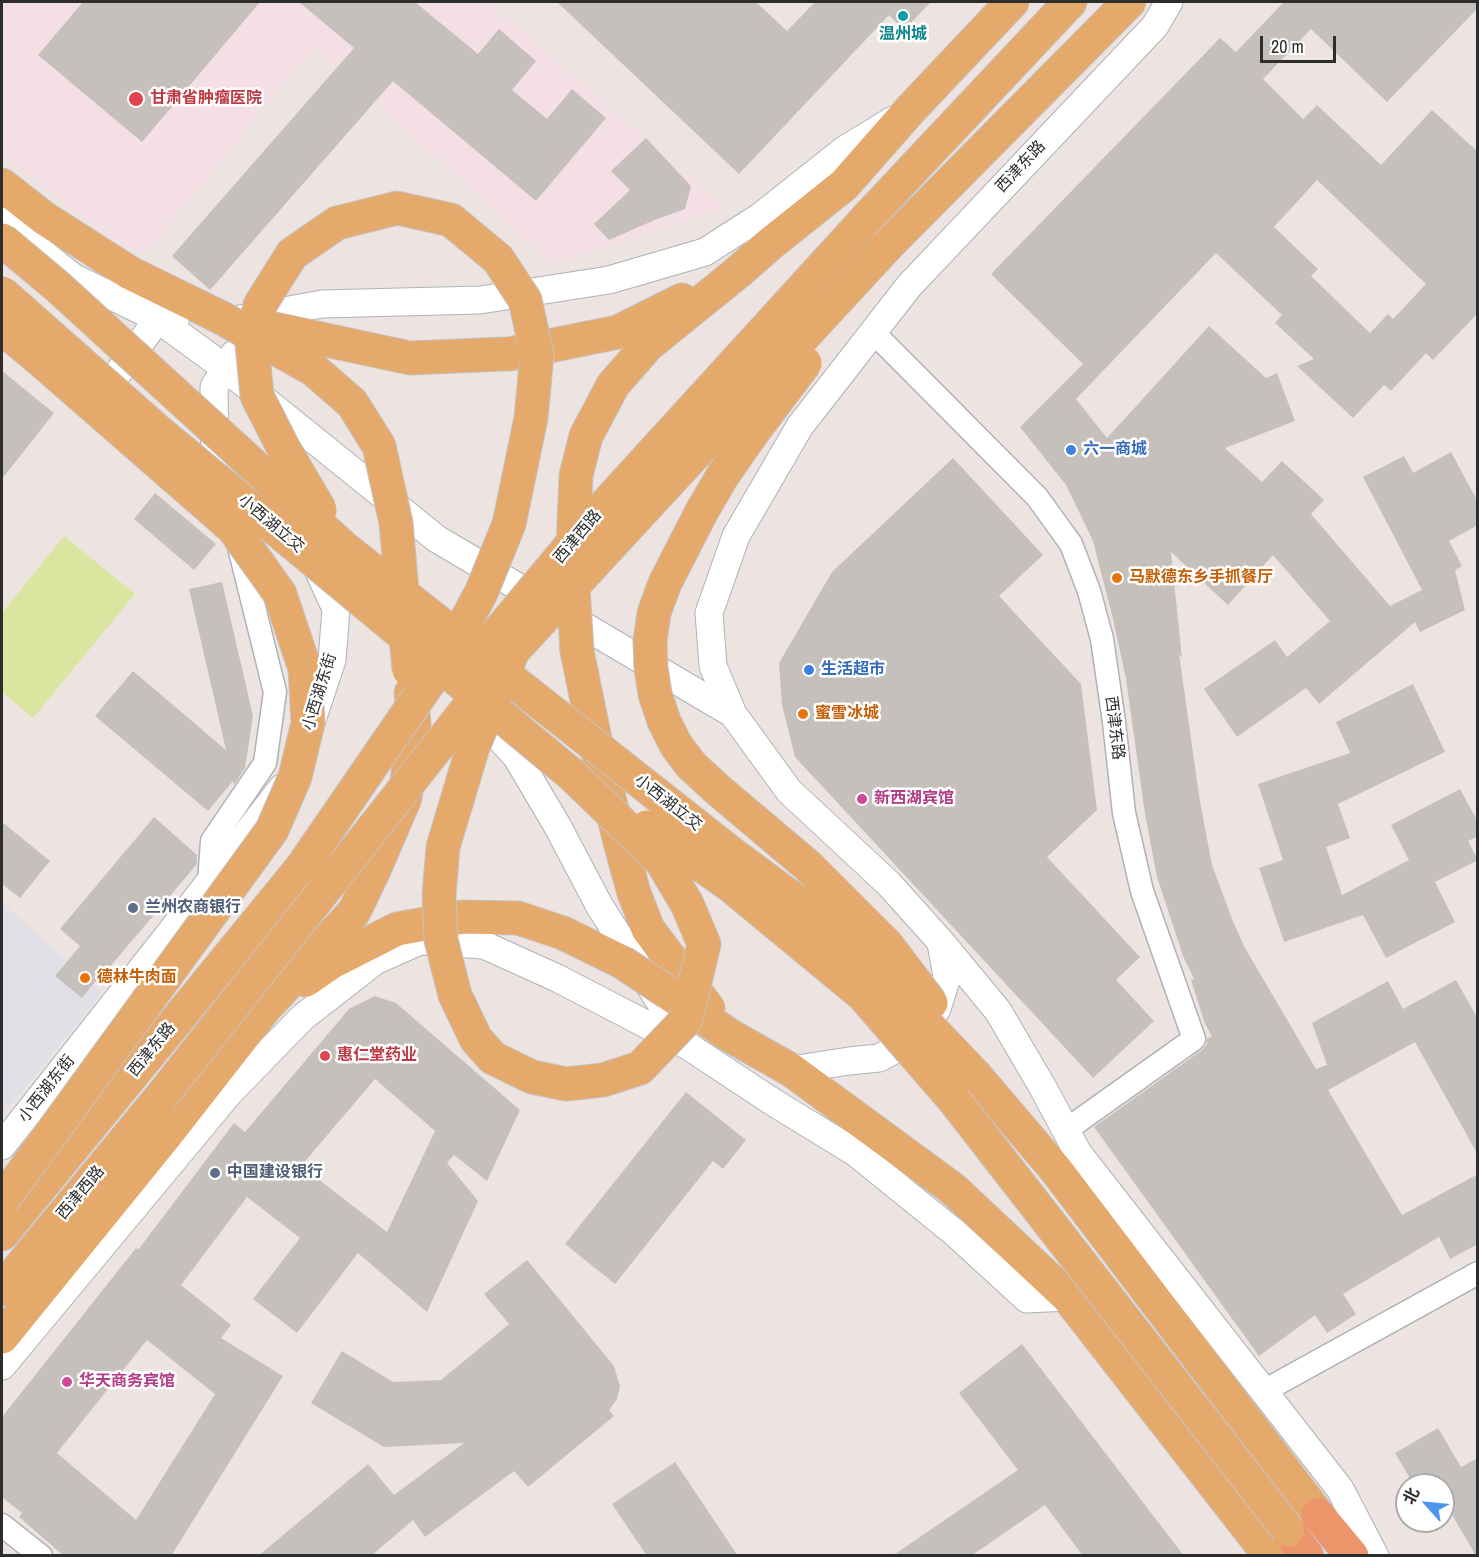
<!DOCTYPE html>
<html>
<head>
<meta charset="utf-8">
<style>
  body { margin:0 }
  #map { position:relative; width:1479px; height:1557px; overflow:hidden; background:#ede4e1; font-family:"Archivo Narrow","Noto Sans SC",sans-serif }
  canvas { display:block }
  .frame { position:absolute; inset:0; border:3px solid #2d2d2d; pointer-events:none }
  .north { position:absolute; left:1395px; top:1473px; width:60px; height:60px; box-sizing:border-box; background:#fff; border:2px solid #ababab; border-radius:50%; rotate:297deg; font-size:16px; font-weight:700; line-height:24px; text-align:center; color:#2d2d2d }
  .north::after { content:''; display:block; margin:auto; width:21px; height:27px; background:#4e96ec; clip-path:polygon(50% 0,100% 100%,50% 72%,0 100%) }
  .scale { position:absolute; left:1260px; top:36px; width:76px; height:27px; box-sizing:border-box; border:3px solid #2d2d2d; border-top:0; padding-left:8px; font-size:18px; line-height:21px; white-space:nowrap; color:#2d2d2d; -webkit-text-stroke:4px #fff; paint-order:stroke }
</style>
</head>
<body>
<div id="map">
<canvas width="1479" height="1557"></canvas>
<div class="frame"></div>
<div class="north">北</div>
<div class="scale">20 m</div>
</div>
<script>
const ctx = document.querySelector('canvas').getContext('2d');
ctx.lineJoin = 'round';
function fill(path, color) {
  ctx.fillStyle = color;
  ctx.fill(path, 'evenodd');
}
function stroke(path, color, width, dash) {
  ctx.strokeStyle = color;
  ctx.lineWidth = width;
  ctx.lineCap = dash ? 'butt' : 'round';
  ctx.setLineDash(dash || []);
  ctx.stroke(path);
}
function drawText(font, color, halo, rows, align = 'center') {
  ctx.font = font + ' "Archivo Narrow","Noto Sans SC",sans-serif';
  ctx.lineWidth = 5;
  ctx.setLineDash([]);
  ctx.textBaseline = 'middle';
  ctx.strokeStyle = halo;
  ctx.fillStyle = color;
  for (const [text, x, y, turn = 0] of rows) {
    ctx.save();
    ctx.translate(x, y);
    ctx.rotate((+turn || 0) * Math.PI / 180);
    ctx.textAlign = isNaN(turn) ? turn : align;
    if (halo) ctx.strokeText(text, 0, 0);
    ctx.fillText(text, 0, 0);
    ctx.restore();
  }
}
fill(new Path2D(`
  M2,902L102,993L2,1116Z`), '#e0e0e6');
fill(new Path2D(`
  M2,2H488L726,208L553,264L314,46L145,255L87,221L2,152Z`), '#f3dfe5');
fill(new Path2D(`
  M64,536L135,594L33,718L2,692V613Z`), '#dae59f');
fill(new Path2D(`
  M83,2H260L142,142L38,55Z
  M299,2H415L478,54L499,29L536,61L512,90L547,119L572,89L606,118L536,201L393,81L210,290L172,256L354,48Z
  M557,2H756L787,31L815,2H931L904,30L889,15L739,174Z
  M1284,2H1478V8L1387,102L1311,29L1263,79L1303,119L1317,105L1381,165L1432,110L1478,152V313L1433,360L1426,353L1391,391L1384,385L1353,418L1297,366L1314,359L1275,323L1282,315L1216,253L1076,399L1107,438L1209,326L1266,378L1277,373L1295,421L1225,448L1262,482L1282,461L1324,500L1311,514L1390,606L1422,590L1363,477L1404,456L1413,473L1451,452L1478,502V525L1449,541L1462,566L1455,570L1465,610L1420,632L1415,622L1319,704L1306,688L1237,737L1204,689L1275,640L1287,657L1330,621L1273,555L1228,605L1171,552L1182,658L1179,654L1200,802L1212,865L1232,919L1245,948L1316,1069L1327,1065L1312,1023L1388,981L1403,1009L1456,980L1478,1019V1155L1415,1042L1328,1090L1402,1215L1478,1174V1244L1450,1259L1439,1237L1343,1294L1356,1314L1327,1333L1315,1315L1259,1356L1094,1127L1202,1050L1207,1044V1039L1212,1036L1205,1024L1191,980L1194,979L1183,956L1157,877L1145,814L1126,679L1113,619L1093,541L1066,485L1020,427L1083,364L991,274L1220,38L1236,52ZM1317,180L1426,284L1393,319L1388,314L1370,333L1311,276L1318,269L1274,227Z
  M646,138L691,186L685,209L657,219L609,240L594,224L630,190L611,171Z
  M2,371L54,413L2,479Z
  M953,458L1043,555L999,596L1081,684L1097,810L1047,857L1140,957L1116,980L1154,1021L1093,1078L795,757L782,705L779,663L832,572Z
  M155,493L216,544L194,570L134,519Z
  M222,582L253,716L245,768L234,785L233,781L208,811L95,716L133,671L226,750L189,589Z
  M1413,684L1445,752L1338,804L1350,838L1326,847L1342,895L1409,860L1391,825L1460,789L1478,822V836L1468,841L1478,860L1435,882L1455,922L1386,958L1363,915L1284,942L1259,868L1283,860L1258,784L1350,753L1336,722Z
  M154,817L197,855V864L108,969L106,968L82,998L55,976L80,946L60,929Z
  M2,822L50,861L20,898L2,884Z
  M375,996L396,1003L520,1110L487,1181L454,1155L447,1163L478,1201L427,1312L358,1253L297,1333L253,1299L300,1238L247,1197L181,1285L231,1325L221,1338L283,1376L171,1556H64L19,1517L22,1513L2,1497V1417L136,1248L138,1250L234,1123L245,1132L349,1009ZM375,1079L435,1131L387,1232L301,1166ZM147,1340L215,1394L136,1520L57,1453Z
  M686,1092L746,1140L723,1169L713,1161L615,1284L565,1244Z
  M527,1260L614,1366L620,1386L617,1399L609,1410L614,1416L528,1487L514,1471L425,1537L413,1520L371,1556H258L368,1464L394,1495L464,1443L384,1447L311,1403L342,1351L393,1382L441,1380L509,1324L484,1294Z
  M1022,1344L1184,1556H1083L1045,1505L971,1556H892L1018,1470L959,1393Z
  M1438,1428L1461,1467L1478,1458V1556H1476L1443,1499V1485H1414L1395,1453Z
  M675,1462L738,1556H647L612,1504Z`), '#c6c0bc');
const minor = new Path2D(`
  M873,332L1037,497L1071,544L1089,591L1102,639L1114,722L1124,813L1142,891L1194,1039L1066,1130
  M209,883L212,841L265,763L275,692L239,547
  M1264,1391L1478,1273
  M2,1525L41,1556`);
const tertiary = new Path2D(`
  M2,221L73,277L158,319L175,321
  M240,319L322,304L480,300L609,280L705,252L761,216L844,150L893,120
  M115,377L158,319L225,368L437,539L733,714L789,791L889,884L941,942L998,1011L1042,1086L1078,1153L1340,1489L1375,1556
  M215,459L214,387L234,354
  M471,707L516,756L558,827L599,905L687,1045
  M733,714L713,666L709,613L736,536L800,426L909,286L1155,26L1169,2
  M311,723L332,660L336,609L315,563
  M791,1070L849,1061L879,1058L915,1039L937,1009L947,977L941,943
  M2,1146L170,933L282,788
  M2,1366L229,1093L303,1017L375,961L420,941L484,945L557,978L688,1046L773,1102L856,1153L955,1233L1027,1299L1068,1297`);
const primary = new Path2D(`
  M2,185L44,218L130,273L222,318
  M867,218L1070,2
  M886,247L1129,2
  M509,354L618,332L682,300
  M613,385L648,345L737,273L770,244L844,185L910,110L1012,2
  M577,651L597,749L621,846L634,893L648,929L708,1008
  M306,980L332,962L397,929L463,917L518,918L563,933L622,962
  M668,993L729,1035L791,1070L953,1189L1068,1297L1270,1556
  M976,1076L1056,1170L1318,1515
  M2,1234L302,867
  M2,1289L160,1098
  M2,1337L165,1136L265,1008L354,912L374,870L405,798L414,723L411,693`);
const trunk = new Path2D(`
  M1318,1515L1352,1556
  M1288,1530L1307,1556`);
stroke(minor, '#adb2b8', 25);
stroke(tertiary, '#adb2b8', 29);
stroke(primary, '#c4c4c4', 35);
stroke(trunk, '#c4c4c4', 35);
stroke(minor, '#fff', 22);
stroke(tertiary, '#fff', 27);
stroke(primary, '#e6a96c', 33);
stroke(trunk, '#ec946a', 33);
const primaryBridge = new Path2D(`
  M2,240L57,286L343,547L731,853L839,933L976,1076
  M2,293L159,432L571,774L662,862L687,904L704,944L686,1020L640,1068L603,1080L566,1084L532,1077L493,1058L476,1039L455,995L441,940L439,895L443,847L473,747L513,651
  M222,318L314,370L352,403L379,446L396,523L409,670
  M256,325L410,358L505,354
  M2,328L44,363L233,528L280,594L305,669L308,723L295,777L272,830L2,1201
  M805,363L753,432L723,475L702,511L665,583L654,613L650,641L651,668L655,694L664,721L676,745L691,765L717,789L807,865L887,945L931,1003
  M577,651L572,570L576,475L586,436L613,385
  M465,672L597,514L867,218
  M647,827L731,886L863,995L954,1100L1288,1530
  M302,867L445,659L481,593L509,524L531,418L537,354L525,300L498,259L451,220L397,208L337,223L292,254L260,305L252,345L257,396L284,449L320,510
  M622,962L667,992
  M160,1098L513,651L886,247`);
stroke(primaryBridge, '#c4c4c4', 35, []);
stroke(primaryBridge, '#e6a96c', 33);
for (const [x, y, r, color] of [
  [903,16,6,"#0f9aa8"],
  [136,99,8,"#e0444e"],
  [1071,450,6,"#3f7fe0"],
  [1117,578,6,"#e8710a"],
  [809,670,6,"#3f7fe0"],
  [803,714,6,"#e8710a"],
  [862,799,6,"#d1479c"],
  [133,908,6,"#5c6f8a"],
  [85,978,6,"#e8710a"],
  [325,1056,6,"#e0444e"],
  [215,1173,6,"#5c6f8a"],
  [67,1382,6,"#d1479c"]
]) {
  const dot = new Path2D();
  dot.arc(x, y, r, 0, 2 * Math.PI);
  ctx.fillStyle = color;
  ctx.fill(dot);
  stroke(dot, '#fff', 2);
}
drawText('bold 16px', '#0d838f', '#fff', [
  ["温州城",903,35]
]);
drawText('bold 16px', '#be3a42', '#fff', [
  ["甘肃省肿瘤医院",150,99],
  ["惠仁堂药业",337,1056]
], 'left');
drawText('16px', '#2d2d2d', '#fff', [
  ["西津东路",1021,167,-47],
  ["小西湖立交",271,524,40],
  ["西津西路",578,537,-50],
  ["小西湖东街",320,692,-73],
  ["西津东路",1114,728,83],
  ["小西湖立交",668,803,38],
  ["西津东路",152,1050,-51],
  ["小西湖东街",47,1089,-52],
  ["西津西路",81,1193,-50]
]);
drawText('bold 16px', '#366cbe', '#fff', [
  ["六一商城",1083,450],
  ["生活超市",821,670]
], 'left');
drawText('bold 16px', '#c56008', '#fff', [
  ["马默德东乡手抓餐厅",1129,578],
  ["蜜雪冰城",815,714],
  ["德林牛肉面",97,978]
], 'left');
drawText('bold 16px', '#b23c85', '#fff', [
  ["新西湖宾馆",874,799],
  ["华天商务宾馆",79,1382]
], 'left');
drawText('bold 16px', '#4e5e75', '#fff', [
  ["兰州农商银行",145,908],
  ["中国建设银行",227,1173]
], 'left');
</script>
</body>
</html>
